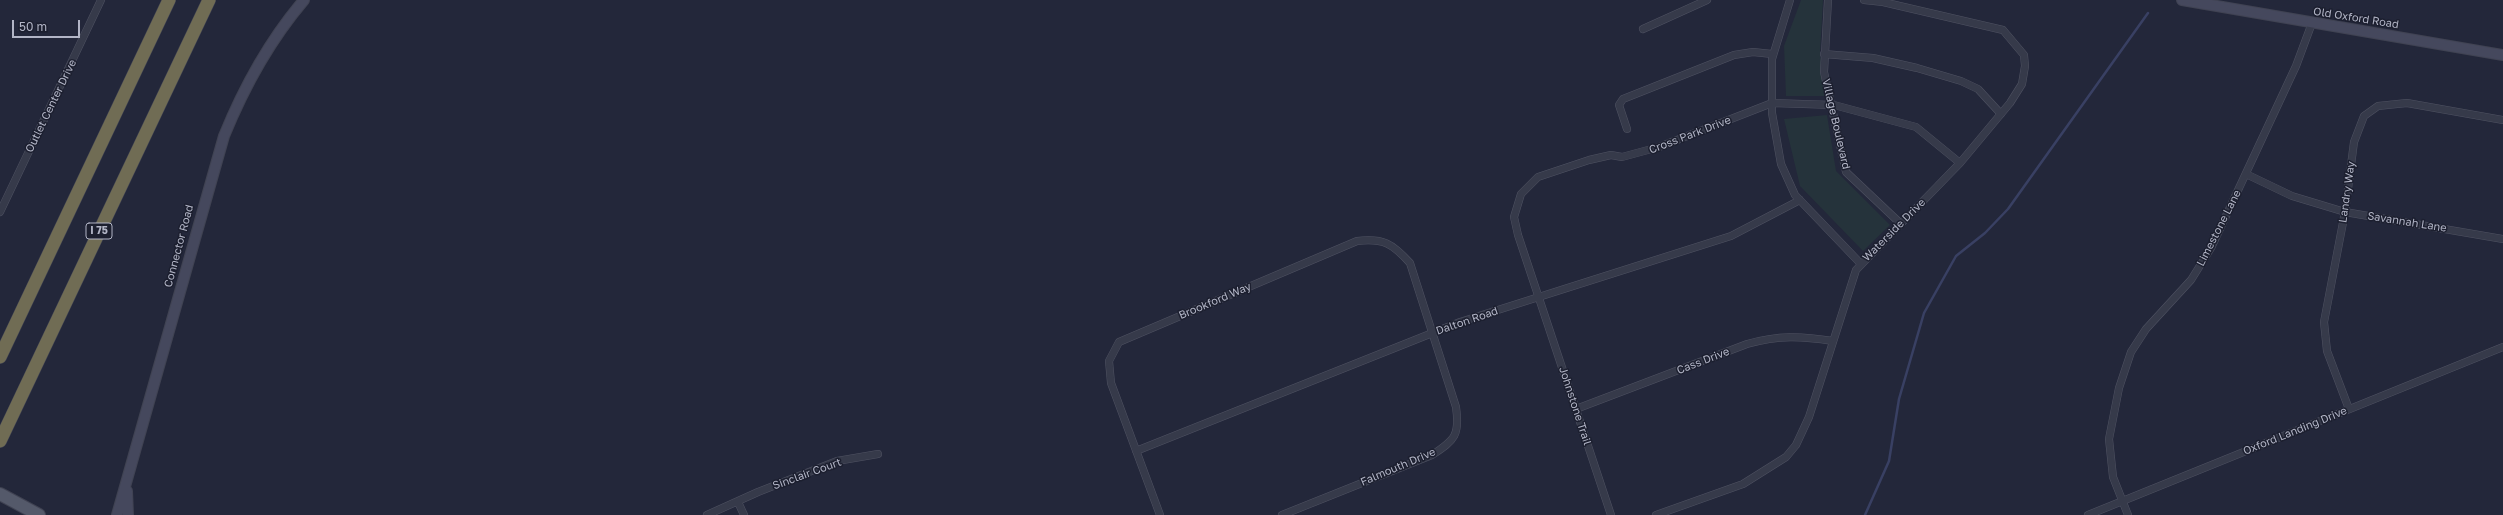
<!DOCTYPE html>
<html>
<head>
<meta charset="utf-8">
<style>
  body { margin:0 }
  #map { position:relative; width:2503px; height:515px; overflow:hidden; background:#23273a; font-family:"Golos Text",sans-serif }
  canvas { display:block }
  .scale { position:absolute; left:12px; top:20px; width:68px; height:18px; box-sizing:border-box; border:2px solid #b2b5c6; border-top:0; padding-left:5px; font-size:12px; line-height:14px; white-space:nowrap; color:#b2b5c6; -webkit-text-stroke:3px #1c1f2f; paint-order:stroke }
</style>
</head>
<body>
<div id="map">
<canvas width="2503" height="515"></canvas>
<div class="scale">50 m</div>
</div>
<script>
const ctx = document.querySelector('canvas').getContext('2d');
ctx.lineJoin = 'round';
function fill(path, color) {
  ctx.fillStyle = color;
  ctx.fill(path, 'evenodd');
}
function stroke(path, color, width, dash) {
  ctx.strokeStyle = color;
  ctx.lineWidth = width;
  ctx.lineCap = dash ? 'butt' : 'round';
  ctx.setLineDash(dash || []);
  ctx.stroke(path);
}
function drawText(font, color, halo, rows, align = 'center') {
  ctx.font = font + ' "Golos Text",sans-serif';
  ctx.lineWidth = 3;
  ctx.setLineDash([]);
  ctx.textBaseline = 'middle';
  ctx.strokeStyle = halo;
  ctx.fillStyle = color;
  for (const [text, x, y, turn = 0] of rows) {
    ctx.save();
    ctx.translate(x, y);
    ctx.rotate((+turn || 0) * Math.PI / 180);
    ctx.textAlign = isNaN(turn) ? turn : align;
    if (halo) ctx.strokeText(text, 0, 0);
    ctx.fillText(text, 0, 0);
    ctx.restore();
  }
}
fill(new Path2D(`
  M1801,0H1823L1820,53L1825,96H1786L1784,46Z
  M1827,115L1836,171L1890,225L1863,251L1800,186L1784,119Z`), '#25333b');
stroke(new Path2D(`
  M1865,515L1889,461L1899,399L1924,313L1956,256L1985,233L2008,209L2148,13`), '#394063', 2.5);
const street = new Path2D(`
  M1790,0L1772,59V113L1781,164L1795,195L1861,264
  M1828,0L1824,72L1846,172L1901,224
  M1643,29L1707,0
  M1824,54L1873,58L1917,68L1961,81L1978,89L2001,114
  M1627,129L1619,105L1623,99L1734,55L1753,52L1772,54
  M2246,174L2292,196L2345,212L2503,239
  M0,212L101,0
  M1576,409L1747,344C1779,335 1801,336 1833,341
  M2349,409L2327,351L2324,322L2345,212L2354,142L2364,116L2378,106L2407,103L2503,120
  M1136,451L1460,322L1731,236L1800,200
  M738,502L744,515
  M707,515L758,492L837,461L878,454
  M1160,515L1111,383L1109,361L1119,342L1357,241C1383,238 1392,243 1410,263L1456,407C1460,435 1455,440 1432,455L1282,515
  M1611,515L1518,235L1514,217L1521,194L1538,177L1589,160L1611,155L1622,157L1659,147L1772,103L1834,105L1916,127L1960,163
  M1656,515L1743,484L1786,457L1796,445L1809,417L1856,270L1960,163L2010,103L2022,84L2025,66L2024,55L2003,30L1883,2L1864,0
  M2088,515L2503,347
  M2128,515L2113,477L2109,439L2119,388L2131,352L2146,329L2191,280L2211,248L2296,66L2312,23`);
const secondary = new Path2D(`
  M2182,0L2503,55
  M127,491L128,515
  M117,515L224,136C244,87 269,41 304,0`);
const primary = new Path2D(`
  M0,494L39,515`);
const highway = new Path2D(`
  M0,357L169,0
  M0,441L209,0`);
stroke(street, '#4f5262', 8);
stroke(secondary, '#404353', 12);
stroke(primary, '#404353', 14);
stroke(highway, '#3f4252', 14);
stroke(street, '#363a4a', 7);
stroke(secondary, '#45485d', 10);
stroke(primary, '#54596a', 12);
stroke(highway, '#706c54', 13);
for (const [x, y, w] of [
  [99,231,26]
]) {
  const box = new Path2D();
  box.roundRect(x - w / 2, y - 8, w, 16, 3);
  ctx.fillStyle = '#1c1f2f';
  ctx.fill(box);
  stroke(box, '#b2b5c6', 1);
}
drawText('bold 10px', '#b2b5c6', null, [
  ["I 75",99,231]
]);
drawText('11px', '#b2b5c6', '#1c1f2f', [
  ["Old Oxford Road",2356,18,9],
  ["Outlet Center Drive",51,106,-64],
  ["Village Boulevard",1836,124,77],
  ["Cross Park Drive",1690,135,-21],
  ["Landry Way",2347,192,-82],
  ["Savannah Lane",2407,222,9],
  ["Limestone Lane",2219,228,-63],
  ["Waterside Drive",1894,230,-45],
  ["Connector Road",179,246,-75],
  ["Brookford Way",1215,301,-23],
  ["Dalton Road",1467,321,-19],
  ["Cass Drive",1703,361,-21],
  ["Johnstone Trail",1575,406,72],
  ["Oxford Landing Drive",2295,431,-22],
  ["Falmouth Drive",1398,467,-23],
  ["Sinclair Court",807,474,-20]
]);
</script>
</body>
</html>
